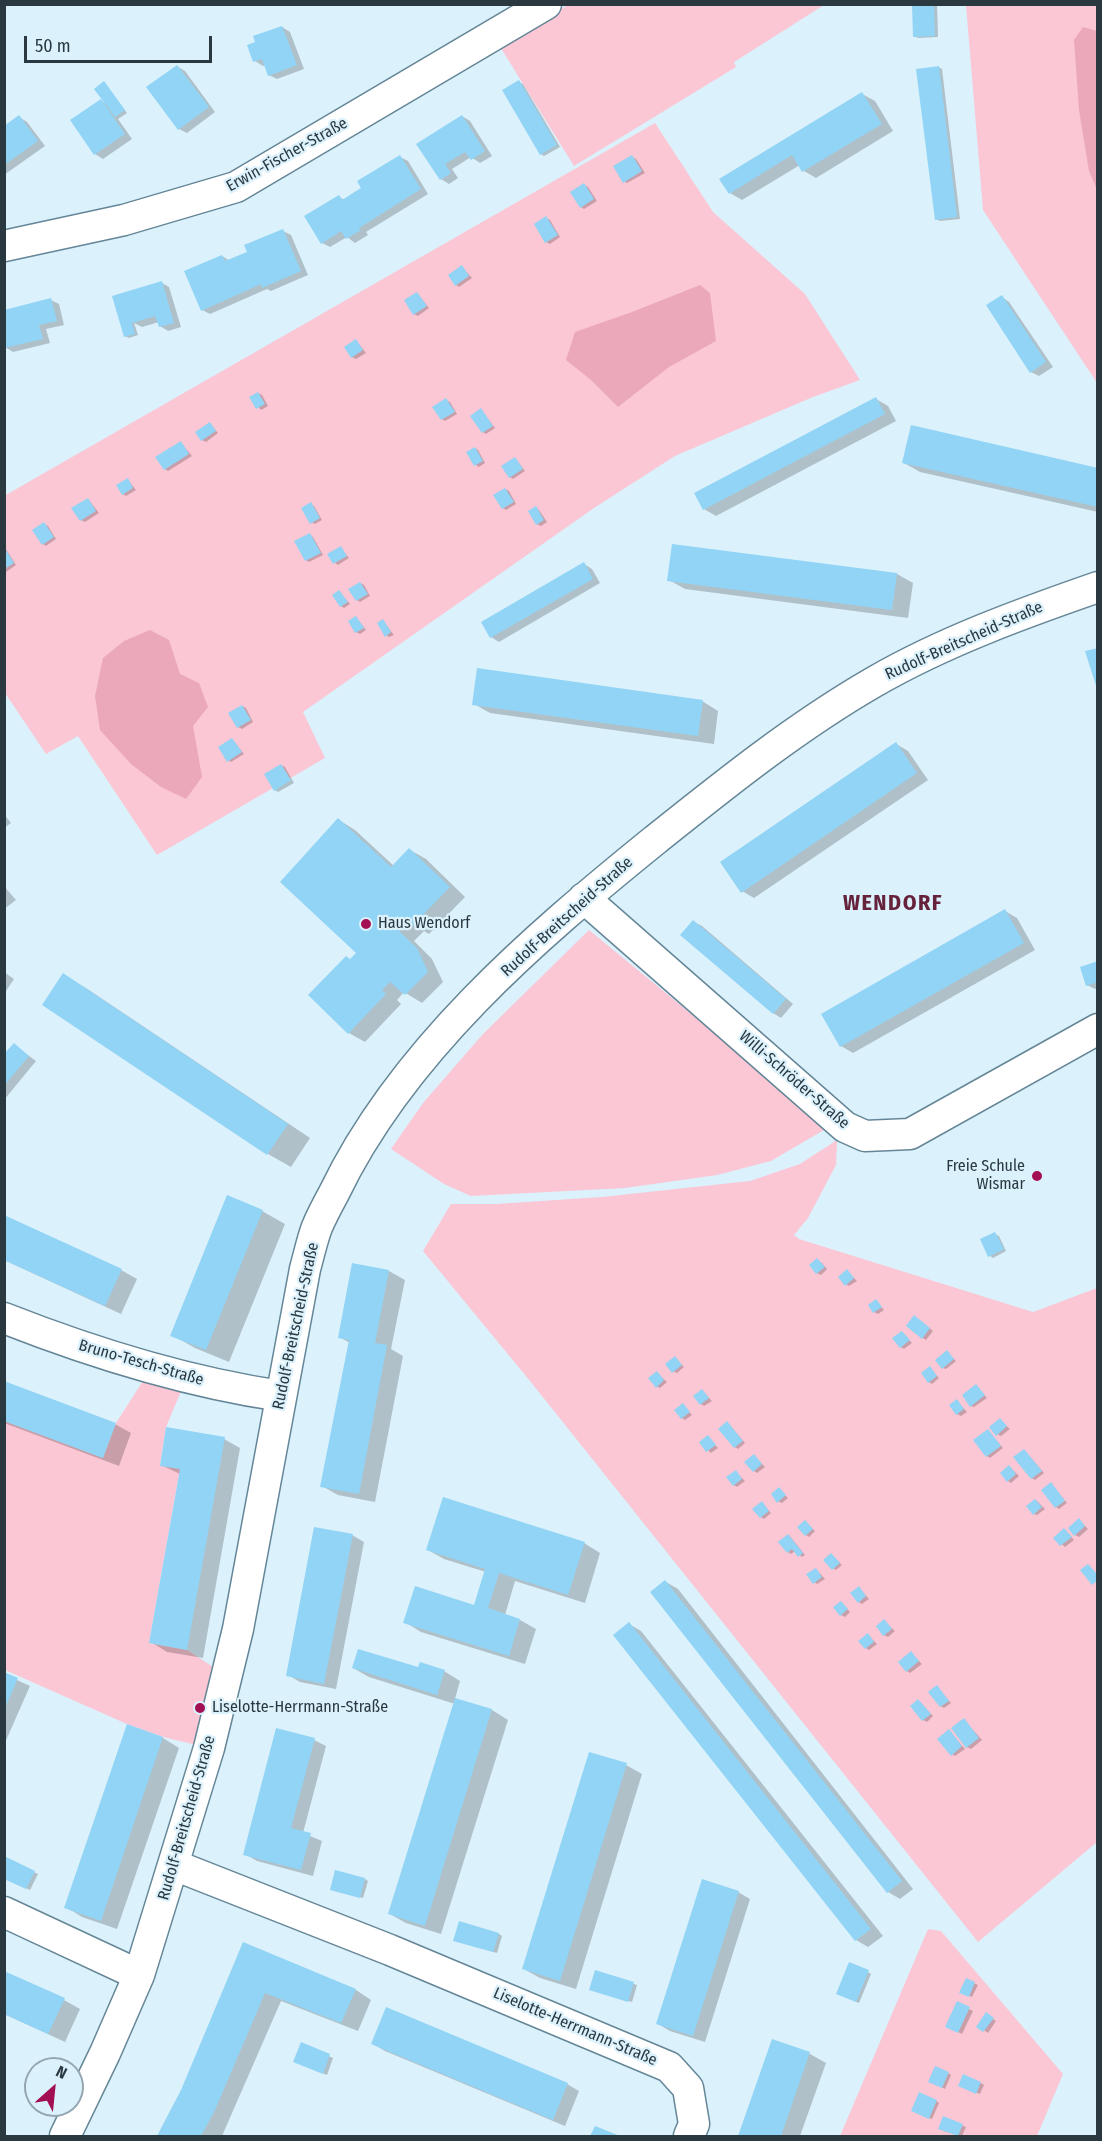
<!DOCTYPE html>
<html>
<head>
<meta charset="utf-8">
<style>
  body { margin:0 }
  #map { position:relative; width:1102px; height:2141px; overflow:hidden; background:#dbf1fc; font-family:"Fira Sans Condensed",sans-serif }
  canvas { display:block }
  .frame { position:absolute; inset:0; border:6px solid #2a3940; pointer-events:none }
  .north { position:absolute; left:24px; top:2057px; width:60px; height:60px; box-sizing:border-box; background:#dbf1fc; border:2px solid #94a7b1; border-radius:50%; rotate:27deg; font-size:16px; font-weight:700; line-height:24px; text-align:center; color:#2a3940 }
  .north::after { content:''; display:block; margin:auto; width:21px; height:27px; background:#a20f53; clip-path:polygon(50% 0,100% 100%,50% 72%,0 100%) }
  .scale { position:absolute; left:24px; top:36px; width:188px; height:27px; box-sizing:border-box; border:3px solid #2a3940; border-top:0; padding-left:8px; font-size:18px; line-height:21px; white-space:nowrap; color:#2a3940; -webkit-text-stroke:4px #dbf1fc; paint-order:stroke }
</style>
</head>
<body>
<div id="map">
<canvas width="1102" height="2141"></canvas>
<div class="frame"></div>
<div class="north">N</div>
<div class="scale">50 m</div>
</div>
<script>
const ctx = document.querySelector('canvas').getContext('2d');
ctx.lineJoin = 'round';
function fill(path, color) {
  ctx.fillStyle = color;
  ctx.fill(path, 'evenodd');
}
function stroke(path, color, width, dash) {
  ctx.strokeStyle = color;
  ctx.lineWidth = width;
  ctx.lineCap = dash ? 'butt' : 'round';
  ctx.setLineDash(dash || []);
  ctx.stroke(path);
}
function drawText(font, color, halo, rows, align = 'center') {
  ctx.font = font + ' "Fira Sans Condensed",sans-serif';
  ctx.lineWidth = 4.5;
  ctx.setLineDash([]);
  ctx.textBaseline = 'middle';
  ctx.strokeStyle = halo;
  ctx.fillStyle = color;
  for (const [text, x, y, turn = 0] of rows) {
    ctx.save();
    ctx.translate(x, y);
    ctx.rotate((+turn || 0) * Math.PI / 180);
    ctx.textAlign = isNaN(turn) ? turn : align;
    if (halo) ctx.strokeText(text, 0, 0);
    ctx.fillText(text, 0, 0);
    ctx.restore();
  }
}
fill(new Path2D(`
  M568,5H824L734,62L736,67L574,166L499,45Z
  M966,5H1097V383L983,210Z
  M655,123L713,212L805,294L860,380L813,397L675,456L594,508L303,712L325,758L157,855L78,736L46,754L5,693L4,496Z
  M589,930L829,1127L771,1161L717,1175L625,1188L471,1196L444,1184L391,1149L423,1103L483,1034Z
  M837,1140L836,1165L808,1218L794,1235L799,1239L1033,1312L1097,1288V1842L978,1942L530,1381L423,1251L451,1204H497L602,1197L750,1181L800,1164Z
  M152,1367L187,1377L166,1427L160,1465L180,1469L149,1643L187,1650L227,1676L209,1748L163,1737L127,1724L5,1670L4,1421L103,1458L116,1423Z
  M928,1929L941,1931L1063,2074L1037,2136H840Z`), '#fbc7d4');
fill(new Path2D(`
  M1083,27L1097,31V190L1089,171L1079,110L1074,40Z
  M700,285L710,293L716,341L669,367L618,407L591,380L566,360L575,332L632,312Z
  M150,630L169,640L180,674L199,683L208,707L193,726L202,777L186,799L161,787L131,764L100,730L95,696L103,658L124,641Z`), '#eba8ba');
fill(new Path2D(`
  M913,4H937L938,37L918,38L914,36Z
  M282,27L290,32L304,69L277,79L269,75L265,65L263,66L255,61Z
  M177,66L185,71L215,112L187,133L179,129Z
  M938,67L942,69L960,219L940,221L936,219Z
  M519,82L523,84L560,147L544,156L541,154Z
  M104,83L127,113L118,119L132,139L103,159L95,154L101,101L108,105Z
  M862,94L875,101L893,131L816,178L804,171L800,165L742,200L730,193Z
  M462,116L470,121L492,156L480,163L471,157L452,169L458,178L449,184L441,179L419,144Z
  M19,117L27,122L45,146L4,175V128Z
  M400,157L408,161L428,194L366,232L368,235L355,243L347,237L330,247L322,243L339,197L345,200L363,189Z
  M632,157L636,159L645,173L627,183L624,181Z
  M584,185L588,187L597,201L584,209L581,207Z
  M546,218L550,220L560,237L550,244L546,242L536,224Z
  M283,231L291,235L308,275L271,291L267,289L210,314L202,310L222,256L230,261L249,253Z
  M462,267L472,278L459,287L456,285Z
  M162,283L169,287L181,327L168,331L160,326L159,322L142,327L134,323L138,335L129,338L125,336L114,297Z
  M417,293L429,308L418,316L414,314Z
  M1002,297L1009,302L1053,367L1039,376L1031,372Z
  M51,300L59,304L64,325L46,329L50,343L13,352L5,347Z
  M356,340L366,353L356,359L352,357Z
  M258,393L262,395L268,406L261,410L251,398Z
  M876,399L888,406L896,421L716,516L704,509Z
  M446,400L450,402L457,414L445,421L442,419Z
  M481,410L495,428L486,434L483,432Z
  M210,424L218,433L206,442L202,440Z
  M181,443L192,456L168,471L165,469Z
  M475,448L478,450L485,463L479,467L476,465Z
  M515,458L525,471L513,479L510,477Z
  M904,463L1098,469V512L920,472Z
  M128,480L136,490L126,496L123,494Z
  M505,489L509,491L516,504L506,510L503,508Z
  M88,499L99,513L85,522L81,520Z
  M311,504L314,506L322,520L315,524L311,522Z
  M536,508L539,510L547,522L541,526L537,524Z
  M44,524L48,526L56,539L46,546L43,544Z
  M310,535L313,537L323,555L309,562L306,560Z
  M4,546L16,565L6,572L4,571Z
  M341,548L349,558L338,565L335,563Z
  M584,564L592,569L600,583L499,642L491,637Z
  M897,574L913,583L908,618L685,589L669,580Z
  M360,583L364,585L370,596L360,602L357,600Z
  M339,591L350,604L344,608L341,606Z
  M356,617L366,630L360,634L356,632Z
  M383,621L394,635L389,637L386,635Z
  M702,701L718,711L714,744L490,713L474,704Z
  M242,706L246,708L253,722L242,729L238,727Z
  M233,740L244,754L231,762L228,760Z
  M896,744L908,751L928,780L754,898L742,891Z
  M281,765L285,767L294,783L278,792L275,790Z
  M4,814L11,823L4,828Z
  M339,820L355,830L394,866L410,850L426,859L465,897L429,934L424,931L414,941L432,959L443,982L422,1003L404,992L397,1000L401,1004L365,1042L349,1033L351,960L358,953Z
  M4,886L16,900L4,909Z
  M1005,911L1017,918L1035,950L853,1053L841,1046Z
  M694,922L702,926L793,1004L781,1018L773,1013Z
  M1098,963V988L1095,989L1087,985Z
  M4,972L14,979L4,994Z
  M63,975L86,988L310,1138L291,1167L268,1154Z
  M14,1045L36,1061L4,1100V1056Z
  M262,1211L285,1224L229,1362L195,1348L172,1335Z
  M995,1234L999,1236L1006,1251L993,1258L990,1256Z
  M4,1260L121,1270L137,1279L121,1314Z
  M821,1262L827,1269L821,1275L817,1273Z
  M353,1264L389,1271L405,1280L391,1349L403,1356L375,1502L338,1495L322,1486L350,1343L339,1337Z
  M847,1271L857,1281L849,1286L846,1284Z
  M876,1301L884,1310L878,1314L874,1312Z
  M918,1319L933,1331L926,1340L923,1338Z
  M902,1333L912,1343L904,1349L901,1347Z
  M947,1352L956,1361L946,1369L943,1368Z
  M675,1358L684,1367L677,1373L673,1371Z
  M930,1368L939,1378L932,1384L929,1382Z
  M657,1373L667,1382L660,1388L656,1386Z
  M4,1382L115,1424L131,1433L119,1466L4,1423Z
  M976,1386L987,1398L974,1407L971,1406Z
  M702,1391L712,1401L704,1406L701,1404Z
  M957,1401L967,1412L961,1416L957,1414Z
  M683,1405L692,1415L685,1420L682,1418Z
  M1000,1420L1010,1429L1001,1436L997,1434Z
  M728,1423L745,1443L738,1449L735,1447Z
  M988,1431L1003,1448L990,1458L987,1456Z
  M708,1437L718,1448L711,1453L701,1443Z
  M224,1439L240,1448L203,1658L167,1652L151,1642L180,1474L161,1465Z
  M1024,1450L1044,1473L1035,1480L1032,1478Z
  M754,1456L765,1467L757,1473L754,1471Z
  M1010,1467L1019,1476L1011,1483L1008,1481Z
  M736,1472L745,1481L737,1487L734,1485Z
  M1051,1484L1067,1503L1059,1509L1056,1507Z
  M779,1489L788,1498L782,1503L778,1501Z
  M1036,1500L1045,1509L1037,1515L1034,1514Z
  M762,1503L771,1513L764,1519L761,1517Z
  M1079,1520L1088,1529L1079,1537L1075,1535Z
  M805,1522L815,1531L809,1537L806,1535Z
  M1065,1530L1074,1540L1065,1547L1055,1538Z
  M352,1535L364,1542L336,1689L300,1682L288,1675Z
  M789,1535L805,1555L802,1557L795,1551L791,1554L788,1552Z
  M584,1543L600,1553L585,1603L515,1581L505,1615L520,1620L536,1629L525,1664L421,1632L405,1622L475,1607L486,1572L444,1559L428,1550Z
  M832,1555L842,1565L836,1570L833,1568Z
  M816,1569L825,1579L817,1584L814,1582Z
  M666,1582L678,1589L913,1889L900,1899L888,1892L652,1592Z
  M859,1588L869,1599L862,1604L859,1602Z
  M841,1602L850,1612L845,1617L841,1615Z
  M884,1621L895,1631L888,1637L884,1635Z
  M629,1624L641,1631L883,1936L868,1947L856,1940L615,1635Z
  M868,1635L877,1644L869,1650L866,1648Z
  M911,1653L922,1664L910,1673L907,1671Z
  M353,1668L419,1669L444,1671L460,1681L455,1699L492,1710L508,1720L441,1934L406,1923L390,1914L455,1704L369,1677Z
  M4,1674L30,1686L4,1745Z
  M937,1687L951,1703L944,1708L941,1706Z
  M919,1701L933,1716L927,1722L923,1720Z
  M964,1720L982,1740L971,1749L967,1747Z
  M128,1726L163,1738L179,1748L117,1929L82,1917L66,1907Z
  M949,1731L965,1749L955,1756L952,1754Z
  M314,1740L326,1746L303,1833L322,1841L313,1876L257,1861L245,1854Z
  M626,1765L642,1774L576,1989L540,1978L524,1969Z
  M4,1858L38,1874L30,1890L4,1878Z
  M365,1879L368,1881L363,1898L335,1891Z
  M738,1892L750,1899L705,2042L670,2031L658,2024Z
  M499,1934L502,1936L497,1953L459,1942Z
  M243,1943L356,1990L371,2000L358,2031L281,2001L222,2136H158L182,2091Z
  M596,1972L637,1985L632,2002L594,1991Z
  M868,1972L871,1974L859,2003L841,1995Z
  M966,1980L978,1985L972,1997L961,1992Z
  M64,2000L80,2009L65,2042L4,2014Z
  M957,2003L973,2011L962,2034L947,2026Z
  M986,2014L996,2021L988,2033L978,2026Z
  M773,2041L810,2054L826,2063L800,2136H740Z
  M301,2044L333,2058L327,2075L298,2063Z
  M373,2044L567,2084L579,2091L565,2126L385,2051Z
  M948,2073L951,2075L945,2089L933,2083Z
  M981,2083L984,2085L980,2094L963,2087Z
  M936,2101L939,2103L932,2119L916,2112Z
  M944,2118L966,2127L962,2136L943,2131Z`), '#0003');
fill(new Path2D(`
  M912,5H934L935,36L913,37Z
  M282,26L297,65L268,76L262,59L253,62L247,45L255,42L253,36Z
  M177,65L209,107L178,130L146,87Z
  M939,66L957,217L935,220L916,69Z
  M519,80L557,145L540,155L502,90Z
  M104,81L125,110L115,117L94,89Z
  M862,92L882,124L802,172L792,155L729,194L719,179Z
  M101,99L125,134L94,155L70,120Z
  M19,115L38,141L4,165V126Z
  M462,115L485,151L471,160L465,152L445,164L451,173L440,180L416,144Z
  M400,155L421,189L359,228L361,230L346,239L341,231L321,244L304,216L339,195L342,200L361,188L357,181Z
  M632,155L642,171L623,183L613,166Z
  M584,183L594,199L580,208L570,192Z
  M546,216L558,235L545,243L534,224Z
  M283,229L301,271L262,288L261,284L201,311L184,271L222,255L225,261L247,252L244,245Z
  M462,265L469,276L455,286L448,275Z
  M162,281L174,323L159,327L155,316L132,323L135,334L124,337L112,296Z
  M417,292L427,306L413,315L404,300Z
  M1002,295L1046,362L1030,373L986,305Z
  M51,298L57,321L39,325L43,339L4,348V310Z
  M356,339L363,350L351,358L344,347Z
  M258,392L265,404L256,409L249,397Z
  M876,397L885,414L703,510L694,493Z
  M446,398L455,412L441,420L432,407Z
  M481,408L493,426L482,433L470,416Z
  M210,422L216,431L201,441L195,432Z
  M911,425L1098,468V507L902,463Z
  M181,441L189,454L164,470L155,457Z
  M475,447L483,461L474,466L466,452Z
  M515,457L523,469L509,478L501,466Z
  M128,478L133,488L122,495L116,485Z
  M505,488L514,502L502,509L493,495Z
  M88,498L96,511L80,521L71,508Z
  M311,502L320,518L310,524L301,508Z
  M536,506L544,520L536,525L528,511Z
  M44,522L54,537L42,545L32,530Z
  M310,533L321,553L305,561L294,541Z
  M672,544L897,573L892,610L667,581Z
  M341,546L347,556L333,564L327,554Z
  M4,547L14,563L4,569Z
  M584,562L593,579L490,638L481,622Z
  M360,582L368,594L356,601L348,589Z
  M339,590L348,602L340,607L332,595Z
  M356,616L364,628L355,633L348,621Z
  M383,619L391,632L385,637L377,623Z
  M1098,648V689H1097L1085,651Z
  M477,668L703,700L698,736L472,705Z
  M242,705L251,720L237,728L228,713Z
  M232,738L242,752L227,762L218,747Z
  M896,742L917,773L741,893L720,862Z
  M281,764L291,780L274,791L264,774Z
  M338,818L391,867L409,848L450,887L412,926L408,922L399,931L417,948L428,972L405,995L390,982L382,990L386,994L348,1034L308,995L346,956L350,959L356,953L280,882Z
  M1005,909L1024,943L840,1047L821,1014Z
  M693,920L786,999L773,1014L680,935Z
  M1098,961V982L1086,986L1080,967Z
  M63,973L288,1124L267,1155L42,1005Z
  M14,1043L29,1056L4,1086V1054Z
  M227,1195L263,1210L206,1350L170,1336Z
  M4,1215L122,1269L105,1306L4,1260Z
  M995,1232L1004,1249L988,1257L980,1239Z
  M817,1258L825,1267L816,1274L809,1265Z
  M352,1263L389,1270L375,1343L387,1345L359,1494L320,1487L349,1340L338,1338Z
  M847,1269L854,1278L845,1286L838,1277Z
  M876,1299L882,1307L873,1313L868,1305Z
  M914,1315L930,1328L922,1339L906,1326Z
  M902,1331L910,1340L900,1348L892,1338Z
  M947,1350L954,1359L942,1369L935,1360Z
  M675,1356L682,1365L672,1373L665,1364Z
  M930,1366L937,1376L928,1383L921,1373Z
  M657,1371L664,1380L656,1388L648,1378Z
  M4,1381L116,1423L103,1458L4,1421Z
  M976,1384L985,1395L970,1407L962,1395Z
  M702,1389L709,1398L700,1405L693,1396Z
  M957,1399L964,1409L956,1415L949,1405Z
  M683,1403L690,1412L681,1419L674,1410Z
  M1000,1418L1007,1426L996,1436L989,1427Z
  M727,1421L743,1441L734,1448L718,1429Z
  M166,1427L225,1437L187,1650L149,1643L180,1469L160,1466Z
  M988,1429L1001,1446L986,1457L973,1440Z
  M708,1435L716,1445L706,1452L699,1442Z
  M1024,1449L1042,1471L1031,1479L1013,1457Z
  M754,1454L762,1464L753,1472L744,1462Z
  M1009,1465L1016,1474L1007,1482L1000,1473Z
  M736,1470L742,1479L733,1486L726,1477Z
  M1051,1482L1065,1501L1055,1508L1041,1490Z
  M779,1487L786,1495L777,1503L771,1494Z
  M443,1497L585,1542L568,1595L499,1573L488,1608L520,1619L509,1656L403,1623L415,1586L474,1605L485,1569L426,1550Z
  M1035,1499L1042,1507L1033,1515L1026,1506Z
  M762,1501L769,1511L760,1518L752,1509Z
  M1079,1518L1085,1526L1074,1536L1068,1528Z
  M805,1520L813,1529L805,1536L797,1527Z
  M314,1527L353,1534L324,1684L286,1676Z
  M1064,1528L1072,1537L1060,1546L1053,1538Z
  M788,1534L803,1553L798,1557L792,1549L787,1553L778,1542Z
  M831,1553L840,1563L832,1570L823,1560Z
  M1088,1564L1098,1575V1580L1092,1585L1080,1570Z
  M816,1568L822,1577L813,1584L806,1574Z
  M665,1580L902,1881L887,1893L650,1592Z
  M859,1586L866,1596L858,1603L850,1593Z
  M841,1601L848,1609L840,1616L833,1607Z
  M884,1619L892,1629L883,1636L876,1626Z
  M629,1622L871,1929L855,1941L613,1635Z
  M868,1633L874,1642L865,1649L858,1641Z
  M358,1649L418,1667L420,1662L445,1670L437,1695L352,1668Z
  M911,1651L919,1661L906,1672L898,1662Z
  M4,1672L18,1678L4,1710Z
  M937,1685L949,1701L940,1707L928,1692Z
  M455,1698L492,1709L425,1926L388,1914Z
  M918,1699L931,1714L922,1721L910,1706Z
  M964,1718L979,1738L966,1748L951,1728Z
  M127,1724L163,1737L101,1921L64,1908Z
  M276,1728L315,1738L291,1828L311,1833L301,1870L243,1855Z
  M949,1729L962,1746L951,1756L937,1739Z
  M589,1752L627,1763L560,1981L522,1969Z
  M4,1856L35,1871L26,1889L4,1879Z
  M335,1870L365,1878L360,1898L330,1890Z
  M702,1879L739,1891L693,2036L656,2024Z
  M459,1921L499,1933L493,1952L453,1941Z
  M243,1942L356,1989L341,2023L265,1993L215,2110L201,2136H157L181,2090Z
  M849,1962L869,1970L856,2002L836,1994Z
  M595,1970L634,1982L628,2002L589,1990Z
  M4,1971L65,1998L48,2034L4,2014Z
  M966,1978L975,1982L969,1997L959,1993Z
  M957,2001L970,2007L958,2033L945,2027Z
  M386,2007L568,2083L553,2120L371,2044Z
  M986,2012L994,2018L983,2032L976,2027Z
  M772,2039L810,2052L781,2136H738Z
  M301,2042L330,2054L323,2074L293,2062Z
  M935,2066L949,2072L942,2088L928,2082Z
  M963,2074L981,2082L976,2094L958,2086Z
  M919,2092L937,2100L929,2119L911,2111Z
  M943,2116L963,2124L958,2136L938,2129Z
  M595,2126L620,2136H590Z`), '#91d4f5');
const minor = new Path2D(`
  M4,246L124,220L236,187L546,4
  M584,898L845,1127L865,1136L910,1134L1098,1029
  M4,1318C93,1353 187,1382 281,1396
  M174,1865L390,1950L669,2067L688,2088L694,2124L689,2136
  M4,1912L139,1975
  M65,2136L105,2053L139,1975L209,1748L238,1629L305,1269C309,1255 312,1240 317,1227C322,1215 328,1204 334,1193C402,1051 534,938 655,840C725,784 796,727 874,682C943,642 1023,613 1098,587`);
stroke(minor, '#648697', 33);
stroke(minor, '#fff', 30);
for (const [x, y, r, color] of [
  [366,924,6,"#a20f53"],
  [1037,1176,6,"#a20f53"],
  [200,1708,6,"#a20f53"]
]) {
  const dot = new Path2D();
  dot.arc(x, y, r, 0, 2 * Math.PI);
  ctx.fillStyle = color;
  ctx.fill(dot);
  stroke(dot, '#dbf1fc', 2);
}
drawText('16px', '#2a3940', '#dbf1fc', [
  ["Erwin-Fischer-Straße",287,155,-29],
  ["Rudolf-Breitscheid-Straße",964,641,-24],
  ["Rudolf-Breitscheid-Straße",567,917,-42],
  ["Willi-Schröder-Straße",794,1080,41],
  ["Rudolf-Breitscheid-Straße",296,1326,-78],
  ["Bruno-Tesch-Straße",141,1363,16],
  ["Rudolf-Breitscheid-Straße",187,1818,-74],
  ["Liselotte-Herrmann-Straße",575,2027,23]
]);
drawText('16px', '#2a3940', '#dbf1fc', [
  ["Haus Wendorf",378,924],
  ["Freie Schule",1025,1167,"right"],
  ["Wismar",1025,1185,"right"],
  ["Liselotte-Herrmann-Straße",212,1708]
], 'left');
ctx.letterSpacing = '1.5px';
drawText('bold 22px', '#65223a', '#dbf1fc', [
  ["WENDORF",893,904]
]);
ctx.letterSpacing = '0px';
</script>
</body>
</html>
